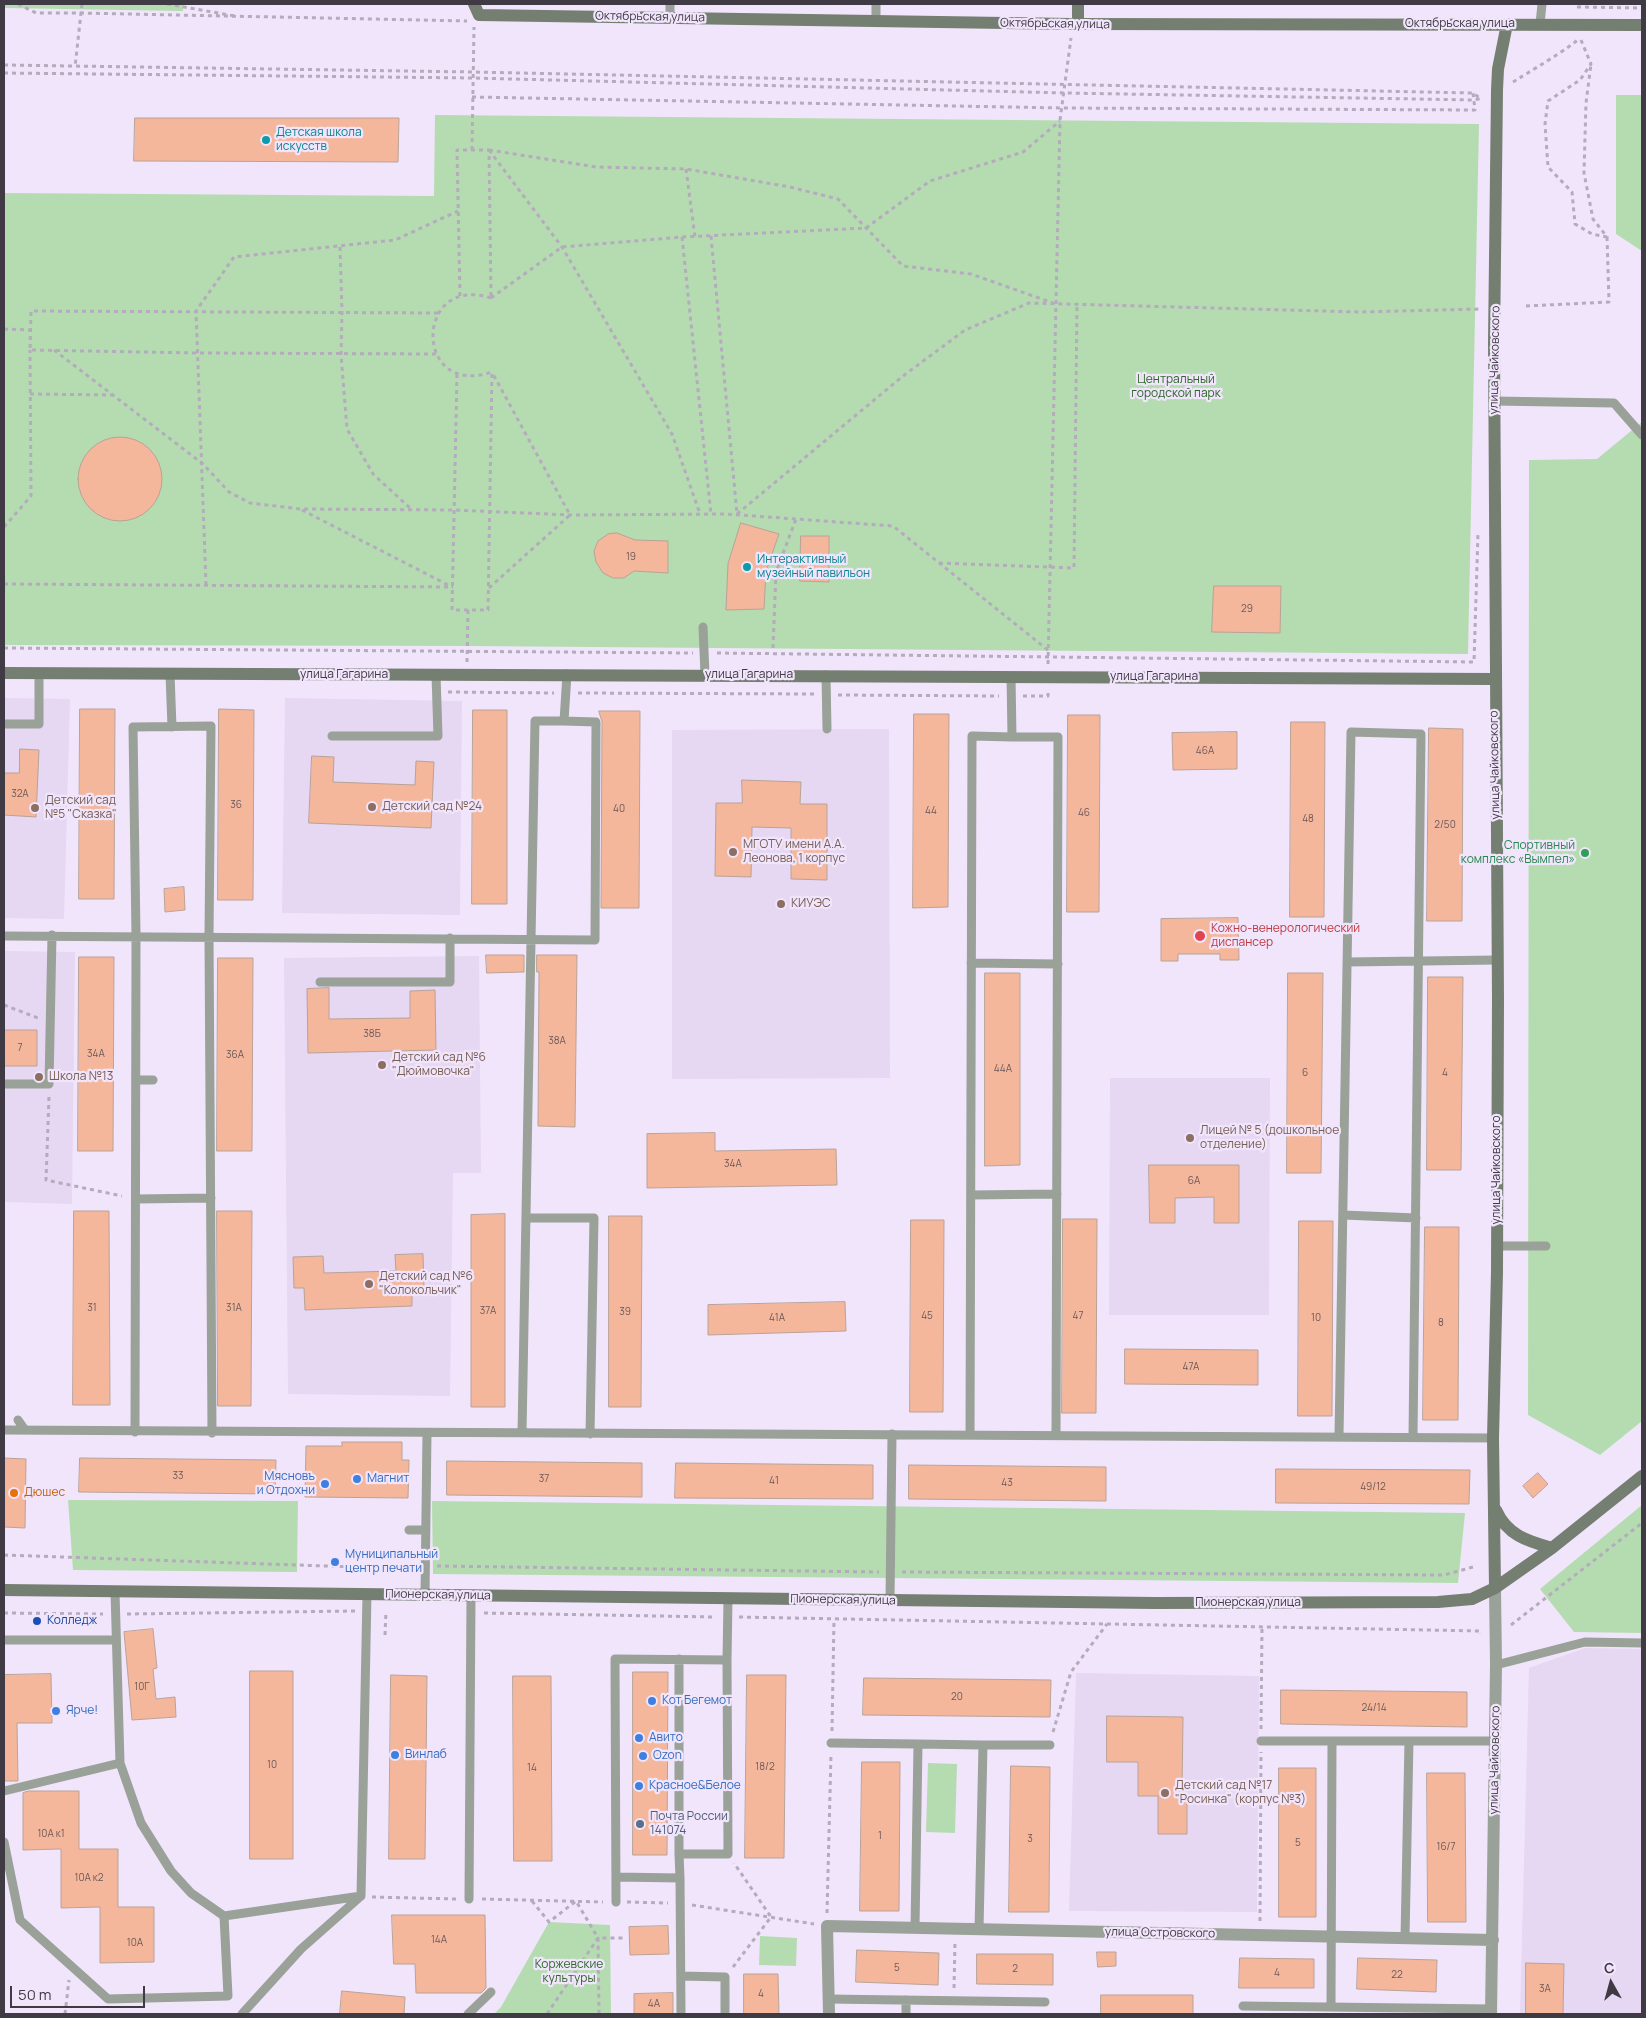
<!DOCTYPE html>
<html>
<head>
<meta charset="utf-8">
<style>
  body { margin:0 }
  #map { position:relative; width:1646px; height:2018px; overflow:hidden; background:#f1e5fc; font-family:Manrope,sans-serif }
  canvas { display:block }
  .frame { position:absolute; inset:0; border:5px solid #3f3a43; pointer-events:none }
  .north { position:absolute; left:1586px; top:1958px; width:50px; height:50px; -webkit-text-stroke:4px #f1e5fc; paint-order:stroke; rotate:353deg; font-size:14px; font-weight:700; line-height:20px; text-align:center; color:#3f3a43 }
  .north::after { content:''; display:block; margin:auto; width:18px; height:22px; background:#3f3a43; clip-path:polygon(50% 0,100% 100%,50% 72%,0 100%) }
  .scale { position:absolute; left:10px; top:1986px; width:135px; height:22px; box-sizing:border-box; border:2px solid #3f3a43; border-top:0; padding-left:6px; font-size:15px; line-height:18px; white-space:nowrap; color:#3f3a43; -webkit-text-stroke:4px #f1e5fc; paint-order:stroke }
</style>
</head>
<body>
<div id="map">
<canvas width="1646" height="2018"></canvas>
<div class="frame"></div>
<div class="north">С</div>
<div class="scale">50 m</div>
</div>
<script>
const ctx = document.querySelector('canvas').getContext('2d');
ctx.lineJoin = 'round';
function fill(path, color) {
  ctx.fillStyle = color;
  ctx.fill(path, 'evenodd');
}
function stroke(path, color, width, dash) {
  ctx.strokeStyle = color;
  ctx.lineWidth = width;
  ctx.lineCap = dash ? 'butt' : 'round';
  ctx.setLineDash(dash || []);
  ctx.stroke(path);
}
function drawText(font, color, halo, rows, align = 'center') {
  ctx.font = font + ' Manrope,sans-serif';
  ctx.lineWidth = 4.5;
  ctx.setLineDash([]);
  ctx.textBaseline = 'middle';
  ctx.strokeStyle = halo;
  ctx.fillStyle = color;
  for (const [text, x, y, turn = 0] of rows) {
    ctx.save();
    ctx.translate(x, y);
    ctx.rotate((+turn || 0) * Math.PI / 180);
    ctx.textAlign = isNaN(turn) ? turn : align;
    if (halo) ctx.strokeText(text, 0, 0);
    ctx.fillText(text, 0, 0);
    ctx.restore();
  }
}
fill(new Path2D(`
  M4,698L70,699L64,919L4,918Z
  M285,698L462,701L460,915L282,913Z
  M889,729L890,1078L672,1079V730Z
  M4,951L75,952L72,1204L4,1202Z
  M479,956L481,1173H453L450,1396L288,1394L284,958Z
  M1110,1078H1270L1269,1315H1109Z
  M1585,1648L1642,1649V2014H1520L1529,1668Z
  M1076,1673L1259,1676L1257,1912L1069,1911Z`), '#e6d7f3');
fill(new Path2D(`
  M4,4H183V11L4,8Z
  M1616,95H1642V251L1616,234Z
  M435,115L1479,124L1468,654L467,646L4,645V193L434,196Z
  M1642,422V1421L1600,1455L1528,1415L1529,460L1597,459Z
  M68,1500L298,1501L297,1572L73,1570Z
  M432,1501L1465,1513L1458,1583L433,1574Z
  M1642,1505V1633L1574,1632L1540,1589Z
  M928,1763L957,1764L955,1833L926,1832Z
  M549,1922L610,1925L611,2014H494L501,2007Z
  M760,1936L797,1938L796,1966L759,1965Z`), '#b5dcb0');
const building = new Path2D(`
  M135,118H399L398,162L134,161Z
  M78 479a42 42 0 1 1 84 0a42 42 0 1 1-84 0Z
  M741,523L779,534L766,571L764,609L726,610L728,564Z
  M617,533L635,540L668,541V573L634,571L624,578H613L603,573L596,562L594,551L598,541L608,534Z
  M801,536H829V582L800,581Z
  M1214,586H1281L1280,633L1212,632Z
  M80,709H115L114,899H79Z
  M219,709L254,710L253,900H218Z
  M473,710H507V904H472Z
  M599,711H640L639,908H601L602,722Z
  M914,714H949L948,907L913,908Z
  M1068,715H1100L1099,912H1067Z
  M1291,722H1325L1324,917H1290Z
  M1429,728L1463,729L1462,921H1427Z
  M1237,732V769L1173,770L1172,733Z
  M20,749L39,750L36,817L4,815V773H19Z
  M312,756L334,757L333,782L415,785L416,761L434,762L431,828L309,823Z
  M742,780L801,782L800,804H827V880L791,879V828L752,827L751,877L715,876L716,803H742Z
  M184,887L185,910L165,912L164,889Z
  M1238,918L1239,960H1220V954H1178V961H1161V919Z
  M486,955H524V972L487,973Z
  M537,955H577L575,1127L538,1126L539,972H537Z
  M79,957H114L113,1151H78Z
  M218,958H253L252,1151H217Z
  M985,973H1020V1165L985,1166Z
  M1288,973H1323L1321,1173H1287Z
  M1428,977H1463L1461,1170H1427Z
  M329,988V1019L410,1018V991L435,990L436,1050L308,1053L307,989Z
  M4,1030H37V1066H4Z
  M715,1133V1151L836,1149L837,1185L647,1188V1134Z
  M1149,1165H1239V1223H1214V1197L1175,1198V1223H1150Z
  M74,1211H109L110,1405H73Z
  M217,1211H252L251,1406H218Z
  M505,1214V1407H471V1215Z
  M609,1216H642L641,1407H609Z
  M1063,1219H1097L1096,1413H1062Z
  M911,1220H944L943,1412H910Z
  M1299,1221H1333L1332,1416H1298Z
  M1425,1227H1459L1458,1420H1423Z
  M423,1254L424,1288H412V1306L305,1310L304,1288H294L293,1257L323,1256L324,1273L396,1271L395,1255Z
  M845,1302L846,1331L708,1335V1305Z
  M1125,1349L1258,1350V1385L1125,1384Z
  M342,1442H402V1460H409L408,1498L305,1497L306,1446H342Z
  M4,1458L26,1459L25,1528L4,1527Z
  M80,1458L276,1460L275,1494L79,1492Z
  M447,1461L642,1463V1497L447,1495Z
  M676,1463L873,1465V1499L675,1498Z
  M909,1465L1106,1467V1501L909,1499Z
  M1276,1469L1470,1470L1469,1504L1276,1503Z
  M1538,1473L1548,1484L1533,1498L1523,1486Z
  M153,1629L157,1668L153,1669L156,1699L175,1697L176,1717L132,1720L124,1632Z
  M250,1671H293V1859H250Z
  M633,1672H668L667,1855H633Z
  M51,1674L52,1723H17L18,1781H4V1675Z
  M391,1675L427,1676L425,1859H389Z
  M747,1675H786L784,1858H745Z
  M513,1676H551L552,1861H514Z
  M864,1678L1051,1680L1050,1717L863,1715Z
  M1281,1690L1467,1692V1727L1281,1724Z
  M1107,1716L1183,1717L1182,1789V1797H1187V1834H1158V1796H1138V1762H1107Z
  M862,1762H900L899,1911H860Z
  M1011,1766L1050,1767L1049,1912H1009Z
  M1279,1768H1316V1917H1279Z
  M1427,1773H1465L1466,1922H1428Z
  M29,1791H79V1849H118V1907H154V1962L100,1963V1907L61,1908V1849L23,1850V1793Z
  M392,1915H485L486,1988L481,1993H416L415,1964H394Z
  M668,1926L669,1954L630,1955L629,1927Z
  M857,1950L939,1953L938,1985L856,1982Z
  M1097,1952H1116V1966L1098,1967Z
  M977,1954H1053V1985L977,1984Z
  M1240,1958L1314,1959V1988H1239Z
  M1358,1958L1437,1960L1436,1992L1357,1989Z
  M1526,1963L1564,1964L1563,2014H1526Z
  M744,1974H778L779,2014H744Z
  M342,1991L405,1997L404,2014H340Z
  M673,1993V2014H634V1994Z
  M1101,1995H1193V2014H1101Z`);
fill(building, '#f4b79c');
stroke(building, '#baa297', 1);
stroke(new Path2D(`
  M18,4L36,13H81L75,67
  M82,4L81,13L467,21
  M167,4L235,16
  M1577,7L1642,8
  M1581,40L1591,64L1580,80L1548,101L1545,124L1548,167L1572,192L1575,224L1592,234L1607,237L1593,219L1584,173L1586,103L1591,64
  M4,65L473,72L1473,93L1481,99
  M4,73L473,78L1065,93L1474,100L1483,98
  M1513,82C1524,75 1575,45 1578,39
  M472,97L1063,108L1475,110L1473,93
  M472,150L474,27
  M489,150L596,167L686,169L790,187L838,199L903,266L971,274L1053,303
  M489,150L562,247L672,434L700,514
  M686,169L695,237
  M711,236L737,514
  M682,237L711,514
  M340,247L342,312L341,354L347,429L373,474L410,508
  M460,296L457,150H489L491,297
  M491,298L562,247L682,237L866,228L930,181L1023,152L1060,121
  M491,298C414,273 413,399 492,372
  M1526,306L1609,302L1607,237
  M4,329L31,330
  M54,350L203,464L229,492L250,503L301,509L455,510L570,515L726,514L893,526L1049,651
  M436,354L197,353L30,350L31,311L438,313
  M457,374L452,610H488L492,372
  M30,394L114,395
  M302,510L452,587
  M737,514L903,376L965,330L1029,303L1360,312L1480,309
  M4,527L31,496L30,350
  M939,563L1074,568L1077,304
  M4,584L453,587
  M206,585L196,311L234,257L395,240L458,211
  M489,588L570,515L493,374
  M4,648L693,653
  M773,648L776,572L796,519
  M717,653L1474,662L1478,533
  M467,662L468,610
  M1048,664L1060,120L1071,38
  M448,692L554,693
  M578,693L814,694
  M838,695L999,696
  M1023,696H1048V690
  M4,1005L38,1018
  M49,1097L46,1180L122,1196
  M4,1555L384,1568L414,1567
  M437,1566L879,1572
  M902,1572L1444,1575L1473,1567
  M4,1613L103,1614
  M484,1613L715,1617
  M127,1614L355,1611
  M739,1617L1480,1631V1634
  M1511,1625L1642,1523
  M385,1635L386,1611
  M1261,1729L1262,1627
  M832,1731L834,1619
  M1053,1732L1071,1672L1107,1624
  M372,1897L456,1899
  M482,1899L603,1902
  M532,1901L549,1922L576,1901L598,1938L599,2014
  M627,1902L668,1903
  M692,1905L814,1924
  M827,1913L831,1754
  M1260,1921L1261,1752
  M733,1967L771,1917L734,1863
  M954,1988L955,1942
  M65,2014L69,1980
  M547,2014L598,1938H626`), '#b4abbd', 3, [4, 4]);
stroke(new Path2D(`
  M670,4V18
  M876,4V21
  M1540,24L1542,4
  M1494,401L1614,403L1642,435
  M703,627L705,675
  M170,674L172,727
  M826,675L827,729
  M4,724H39V673
  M332,736H438L436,675
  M1012,737H1058L1056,1435
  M4,936L595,940L596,722L564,721
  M1347,962L1497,960
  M971,963L1058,964
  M320,982H450V938
  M136,1080H153
  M4,1084H49L52,935
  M971,1195L1057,1194
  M136,1199L211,1198
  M1343,1215L1416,1218
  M526,1218H594L590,1434
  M1497,1246H1546
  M18,1420L25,1430
  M4,1430L1493,1438
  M135,1432L136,936L133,727L211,726L209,936L212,1433
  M522,1433L535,721H564L567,674
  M970,1435L972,736L1012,737L1011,676
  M1339,1436L1351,732L1421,734L1413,1436
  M409,1530H426
  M425,1595L427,1433
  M890,1600L892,1434
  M4,1640H116
  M679,1659V1854
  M1496,1665L1585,1642L1642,1643
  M1261,1741H1495
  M831,1743L918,1744
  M983,1745H1050
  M4,1791L120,1763
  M4,1842L20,1920L108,1999L228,1996L224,1916L191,1893L171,1871L141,1823L120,1763L115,1592
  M616,1877L680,1878L679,1854H728L727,1660
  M680,1878L681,2014
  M469,1899L471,1597
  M616,1902L615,1659L727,1660L728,1599
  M224,1916L361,1896
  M915,1928L918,1744L983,1745L979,1930
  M1405,1938L1409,1741
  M681,1976L725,1977V2014
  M828,1999L1045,2002
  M1243,2006L1492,2009
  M1331,2007L1332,1741
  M242,2014L301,1949L361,1896L367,1594
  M468,2014L491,1992
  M906,2014V2000`), '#9aa198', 9);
stroke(new Path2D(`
  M829,2014L827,1926L1493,1940
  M1491,2014L1496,1665L1495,1588`), '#9aa198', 12);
stroke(new Path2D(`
  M474,4L479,15L1071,24L1642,25
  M1078,24V4
  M4,673L1495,679
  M1496,1510C1507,1535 1527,1541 1552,1548
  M1495,1588L1493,1438L1497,1272L1498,999L1494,343L1497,90L1498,69L1507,24
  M4,1590L1156,1603L1438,1602L1472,1599L1495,1588L1552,1548L1642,1476`), '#747e71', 12);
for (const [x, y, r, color] of [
  [266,140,5,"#0f9aa8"],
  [747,567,5,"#0f9aa8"],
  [372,807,5,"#8d6e63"],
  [35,808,5,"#8d6e63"],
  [733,852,5,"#8d6e63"],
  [1585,853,5,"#2e9e5b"],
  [781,904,5,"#8d6e63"],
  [1200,936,6,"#e0444e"],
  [382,1065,5,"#8d6e63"],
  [39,1077,5,"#8d6e63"],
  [1190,1138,5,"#8d6e63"],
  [369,1284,5,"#8d6e63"],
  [357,1479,5,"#3f7fe0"],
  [325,1484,5,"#3f7fe0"],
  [14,1493,5,"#e8710a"],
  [335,1562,5,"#3f7fe0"],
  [37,1621,5,"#1a4fb4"],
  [652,1701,5,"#3f7fe0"],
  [56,1711,5,"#3f7fe0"],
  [639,1738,5,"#3f7fe0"],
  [395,1755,5,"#3f7fe0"],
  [643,1756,5,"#3f7fe0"],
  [639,1786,5,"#3f7fe0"],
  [1165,1793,5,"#8d6e63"],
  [640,1824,5,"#5c6f8a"]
]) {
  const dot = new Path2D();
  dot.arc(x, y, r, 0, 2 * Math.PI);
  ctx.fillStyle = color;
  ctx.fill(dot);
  stroke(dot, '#f1e5fc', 2);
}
drawText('10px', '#6c5959', null, [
  ["19",631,557],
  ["29",1247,609],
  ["46А",1205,751],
  ["32А",20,794],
  ["36",236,805],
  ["40",619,809],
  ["44",931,811],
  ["46",1084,813],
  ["48",1308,819],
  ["2/50",1445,825],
  ["38Б",372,1034],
  ["38А",557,1041],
  ["7",20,1048],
  ["34А",96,1054],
  ["36А",235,1055],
  ["44А",1003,1069],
  ["6",1305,1073],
  ["4",1445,1073],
  ["34А",733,1164],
  ["6А",1194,1181],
  ["31",92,1308],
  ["31А",234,1308],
  ["37А",488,1311],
  ["39",625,1312],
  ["45",927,1316],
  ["47",1078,1316],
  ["41А",777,1318],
  ["10",1316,1318],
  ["8",1441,1323],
  ["47А",1191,1367],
  ["33",178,1476],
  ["37",544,1479],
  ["41",774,1481],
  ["43",1007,1483],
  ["49/12",1373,1487],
  ["10Г",142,1687],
  ["20",957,1697],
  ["24/14",1374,1708],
  ["10",272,1765],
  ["18/2",765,1767],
  ["14",532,1768],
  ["10А к1",51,1834],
  ["1",880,1836],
  ["3",1030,1839],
  ["5",1298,1843],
  ["16/7",1446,1847],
  ["10А к2",89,1878],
  ["14А",439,1940],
  ["10А",135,1943],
  ["5",897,1968],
  ["2",1015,1969],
  ["4",1277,1973],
  ["22",1397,1975],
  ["3А",1545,1989],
  ["4",761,1994],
  ["4А",654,2004]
]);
drawText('12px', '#3f3a43', '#f1e5fc', [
  ["Октябрьская улица",650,17,1],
  ["Октябрьская улица",1055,24,1],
  ["Октябрьская улица",1460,24],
  ["улица Чайковского",1495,360,-89],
  ["улица Гагарина",344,675],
  ["улица Гагарина",749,675],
  ["улица Гагарина",1154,677],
  ["улица Чайковского",1495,765,-91],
  ["улица Чайковского",1497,1170,-90],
  ["Пионерская улица",438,1595,1],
  ["Пионерская улица",843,1600,1],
  ["Пионерская улица",1248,1603],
  ["улица Чайковского",1495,1760,-89],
  ["улица Островского",1160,1933,1]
]);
drawText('12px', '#0d838f', '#f1e5fc', [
  ["Детская школа",276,133],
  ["искусств",276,147],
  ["Интерактивный",757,560],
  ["музейный павильон",757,574]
], 'left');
drawText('12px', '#2e6629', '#f1e5fc', [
  ["Центральный",1176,380],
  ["городской парк",1176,394],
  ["Коржевские",569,1965],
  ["культуры",569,1979]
]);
drawText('12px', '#785e54', '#f1e5fc', [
  ["Детский сад",45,801],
  ["№5 \"Сказка\"",45,815],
  ["Детский сад №24",382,807],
  ["МГОТУ имени А.А.",743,845],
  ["Леонова, 1 корпус",743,859],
  ["КИУЭС",791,904],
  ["Детский сад №6",392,1058],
  ["\"Дюймовочка\"",392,1072],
  ["Школа №13",49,1077],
  ["Лицей № 5 (дошкольное",1200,1131],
  ["отделение)",1200,1145],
  ["Детский сад №6",379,1277],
  ["\"Колокольчик\"",379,1291],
  ["Детский сад №17",1175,1786],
  ["\"Росинка\" (корпус №3)",1175,1800]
], 'left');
drawText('12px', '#27864d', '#f1e5fc', [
  ["Спортивный",1575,846],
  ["комплекс «Вымпел»",1575,860]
], 'right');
drawText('12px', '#be3a42', '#f1e5fc', [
  ["Кожно-венерологический",1211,929],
  ["диспансер",1211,943]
], 'left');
drawText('12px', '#366cbe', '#f1e5fc', [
  ["Мясновъ",315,1477,"right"],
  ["и Отдохни",315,1491,"right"],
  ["Магнит",367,1479],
  ["Муниципальный",345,1555],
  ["центр печати",345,1569],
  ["Кот Бегемот",662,1701],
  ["Ярче!",66,1711],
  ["Авито",649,1738],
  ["Винлаб",405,1755],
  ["Ozon",653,1756],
  ["Красное&Белое",649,1786]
], 'left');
drawText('12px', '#c56008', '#f1e5fc', [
  ["Дюшес",24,1493]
], 'left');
drawText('12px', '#164399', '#f1e5fc', [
  ["Колледж",47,1621]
], 'left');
drawText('12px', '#4e5e75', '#f1e5fc', [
  ["Почта России",650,1817],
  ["141074",650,1831]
], 'left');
</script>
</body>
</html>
